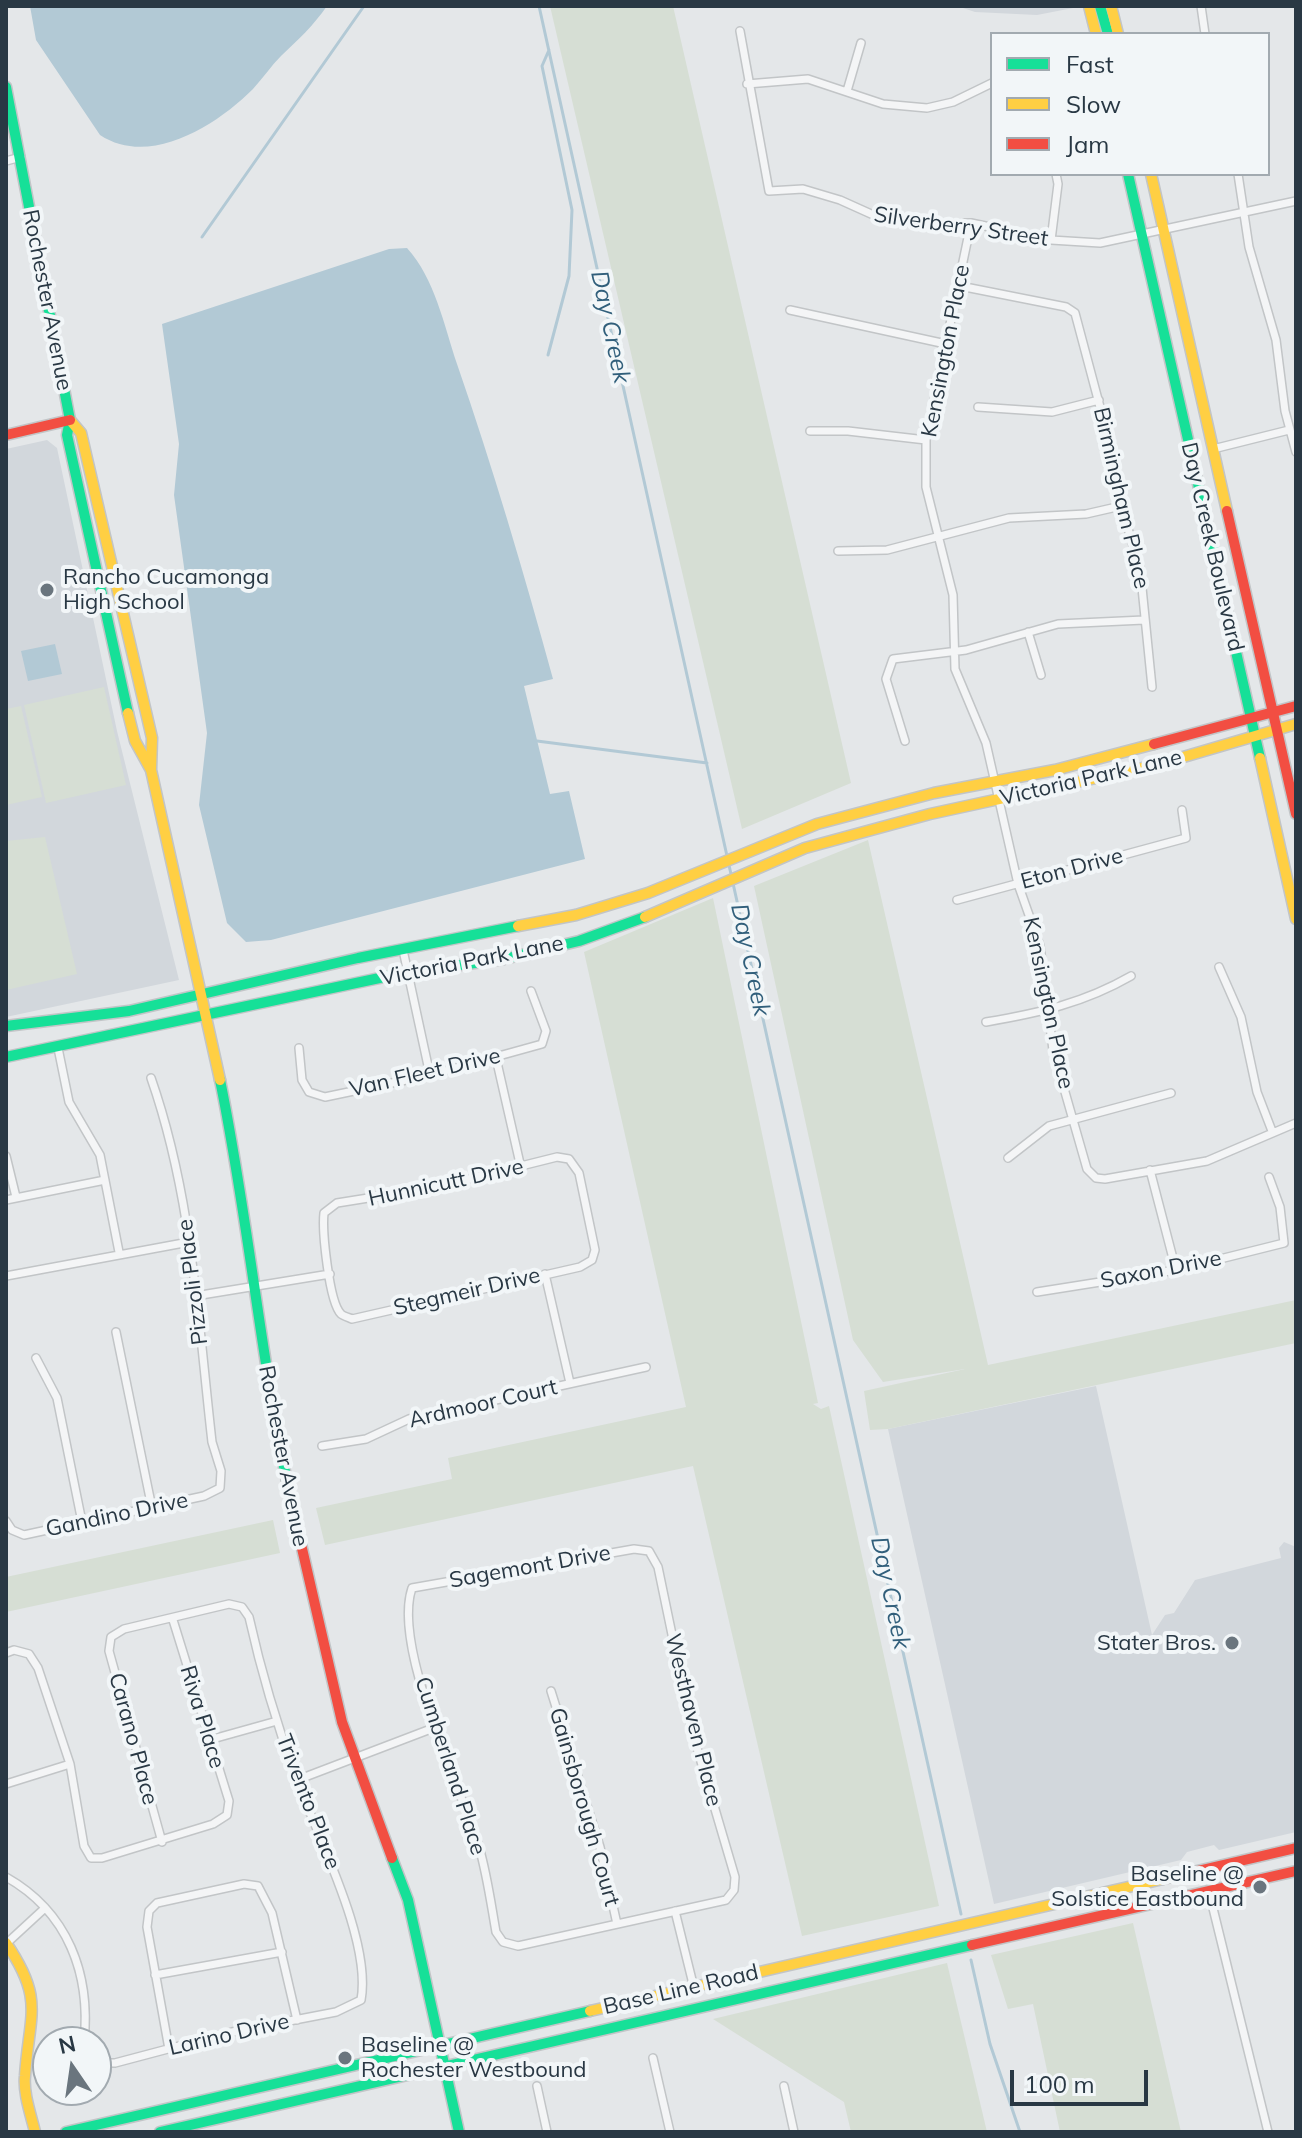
<!DOCTYPE html>
<html>
<head>
<meta charset="utf-8">
<style>
  body { margin:0 }
  #map { position:relative; width:1302px; height:2138px; overflow:hidden; background:#e4e7e9; font-family:Mulish,sans-serif }
  canvas { display:block }
  .frame { position:absolute; inset:0; border:8px solid #293844; pointer-events:none }
  .legend { position:absolute; left:990px; top:32px; width:280px; height:144px; box-sizing:border-box; background:#f2f6f8; border:2px solid #a2aab0; margin:0; padding:10px 14px; list-style:none; font-size:24px; color:#293844 }
  .legend li { display:flex; align-items:center; gap:16px; height:40px }
  .legend b { width:40px; border:2px solid #a2aab0 }
  .north { position:absolute; left:32px; top:2026px; width:80px; height:80px; box-sizing:border-box; background:#f2f6f8; border:2px solid #a2aab0; border-radius:50%; rotate:347deg; font-size:22px; font-weight:700; line-height:32px; text-align:center; color:#293844 }
  .north::after { content:''; display:block; margin:auto; width:28px; height:36px; background:#6a757e; clip-path:polygon(50% 0,100% 100%,50% 72%,0 100%) }
  .scale { position:absolute; left:1010px; top:2070px; width:138px; height:36px; box-sizing:border-box; border:4px solid #293844; border-top:0; padding-left:10px; font-size:24px; line-height:28px; white-space:nowrap; color:#293844; -webkit-text-stroke:6px #f2f6f8; paint-order:stroke }
</style>
</head>
<body>
<div id="map">
<canvas width="1302" height="2138"></canvas>
<div class="frame"></div>
<ul class="legend">
<li><b style="height:10px;background:#16e098"></b>Fast</li>
<li><b style="height:10px;background:#ffcf43"></b>Slow</li>
<li><b style="height:10px;background:#f24e42"></b>Jam</li>
</ul>
<div class="north">N</div>
<div class="scale">100 m</div>
</div>
<script>
const ctx = document.querySelector('canvas').getContext('2d');
ctx.lineJoin = 'round';
function fill(path, color) {
  ctx.fillStyle = color;
  ctx.fill(path, 'evenodd');
}
function stroke(path, color, width, dash) {
  ctx.strokeStyle = color;
  ctx.lineWidth = width;
  ctx.lineCap = dash ? 'butt' : 'round';
  ctx.setLineDash(dash || []);
  ctx.stroke(path);
}
function drawText(font, color, halo, rows, align = 'center') {
  ctx.font = font + ' Mulish,sans-serif';
  ctx.lineWidth = 8;
  ctx.setLineDash([]);
  ctx.textBaseline = 'middle';
  ctx.strokeStyle = halo;
  ctx.fillStyle = color;
  for (const [text, x, y, turn = 0] of rows) {
    ctx.save();
    ctx.translate(x, y);
    ctx.rotate((+turn || 0) * Math.PI / 180);
    ctx.textAlign = isNaN(turn) ? turn : align;
    if (halo) ctx.strokeText(text, 0, 0);
    ctx.fillText(text, 0, 0);
    ctx.restore();
  }
}
fill(new Path2D(`
  M957,6H1072L1073,8L1037,15L975,12Z
  M47,440L57,448L117,731L179,980L6,1017V449Z
  M1096,1386L1152,1635L1165,1615L1174,1613L1195,1580L1281,1558L1279,1548L1284,1542L1296,1547V1832L1219,1850L1214,1845L1187,1852L1181,1860L994,1904L888,1429Z`), '#d2d7dc');
fill(new Path2D(`
  M550,6H673L851,783L742,829Z
  M104,687L126,785L46,803L24,705Z
  M21,706L42,797L6,805V709Z
  M45,837L77,974L6,990V841Z
  M868,840L988,1365L1296,1300V1343L888,1429L870,1430L864,1391L965,1369L883,1382L853,1340L754,886Z
  M713,898L818,1403L813,1404L821,1409L829,1406L939,1906L802,1936L693,1466L325,1545L316,1508L452,1479L448,1458L686,1407L584,952Z
  M273,1520L280,1553L6,1612V1577Z
  M1133,1923L1181,2132H1060L1033,2004L1008,2009L991,1955Z
  M947,1963L987,2132H851L844,2102L713,2019Z`), '#d6ded4');
fill(new Path2D(`
  M30,6H327C313,26 299,39 281,56C271,66 263,78 253,89C217,125 150,168 100,135L36,40Z
  M407,248C435,279 444,325 457,364C493,468 524,573 553,679L524,686L550,794L569,791L585,859L271,940L246,942L227,923L199,805L207,733L174,495L179,444L162,324L389,249Z
  M55,644L62,674L28,681L21,651Z`), '#b2c9d5');
stroke(new Path2D(`
  M539,6L961,1914
  M202,237L364,6
  M548,355L569,276L572,210L542,66L549,50
  M537,741L707,763
  M971,1960L990,2044L1020,2132`), '#b2c9d5', 3);
const street = new Path2D(`
  M1201,6L1205,34
  M740,31L769,191L803,189L840,200L880,218L920,224L971,223L1051,240L1100,243L1296,201
  M747,84L808,79L883,104L927,108L953,102L992,83
  M847,91L861,43
  M6,161L21,157
  M1238,174L1249,247L1276,340L1285,411L1296,452
  M971,223L926,440V487L953,595L955,669L986,743L1018,884L1040,946L1053,1050L1087,1169L1096,1178L1105,1179L1207,1161L1296,1123
  M1051,240L1058,184L1056,174
  M960,286L1066,307L1075,313L1108,437L1121,506L1140,568L1152,687
  M790,310L946,344
  M978,407L1052,412L1099,400
  M810,431H848L926,440
  M1213,449L1289,430
  M838,551L887,550L1009,518L1086,514L1121,506
  M1028,632L1041,675
  M905,741L886,679L893,659L966,650L1058,624L1144,620
  M957,900L1186,838L1182,810
  M403,950L430,1075
  M1219,967L1241,1017L1257,1092L1272,1131
  M986,1022C1039,1013 1084,1003 1131,976
  M58,1048L69,1102L100,1155L119,1252
  M299,1048L302,1080L309,1092L325,1097L430,1075L542,1044L546,1031L531,991
  M496,1058L521,1168
  M6,1156L16,1197
  M557,1157L569,1159L579,1173L595,1250L592,1260L580,1267L352,1319C350,1318 343,1316 341,1314C329,1302 322,1231 324,1213L337,1203L437,1187Z
  M1008,1158L1049,1126L1171,1093
  M1150,1170L1176,1270
  M6,1200L105,1180
  M545,1274L570,1383
  M6,1276L189,1242
  M1037,1292L1176,1270L1284,1243L1280,1207L1269,1177
  M195,1296L330,1274
  M116,1332L152,1508
  M36,1358L57,1398L82,1522
  M322,1446L366,1439L409,1419L646,1367
  M6,1521L12,1530L24,1535L204,1496L220,1488L221,1471L212,1442C198,1320 192,1195 151,1078
  M634,1549L649,1551L658,1567L692,1731L735,1877L734,1890L726,1900L518,1946L503,1942L496,1932C491,1904 487,1874 479,1847C460,1785 392,1647 412,1588Z
  M6,1653L14,1650L29,1654L38,1668L70,1764L84,1846L91,1858H102L213,1824L227,1815L229,1801L173,1620
  M551,1691L600,1847L617,1924
  M209,1740L277,1721
  M297,1780L436,1727
  M6,1784L70,1764
  M6,1877C68,1912 91,1974 84,2042
  M1209,1892L1268,2132
  M675,1911L694,1988
  M7,1943L45,1908
  M155,1975L282,1952
  M169,2049L147,1927L149,1911L157,1903L244,1884L258,1886L272,1913L297,2020
  M653,2058L670,2132
  M96,2063H115L232,2032L336,2012L361,2000C372,1940 316,1834 296,1777C277,1725 261,1671 249,1617L242,1607L229,1604L124,1629L111,1637L109,1651L162,1842
  M537,2086L547,2132
  M784,2086L794,2132`);
const fast = new Path2D(`
  M1100,6L1108,34
  M6,87L70,420L67,435L128,713
  M1128,174L1260,758
  M6,1026L129,1011L358,958L518,926
  M6,1057L408,972L504,959L579,941L645,917
  M220,1080C249,1221 261,1365 292,1505
  M392,1858L408,1900L459,2132
  M66,2132L590,2011
  M160,2132L972,1945`);
const slow = new Path2D(`
  M1089,6L1096,34
  M1111,6L1118,34
  M1151,174L1227,511
  M70,420L81,433L152,738L151,770
  M128,713L135,741L151,770L220,1080
  M1260,758L1296,919
  M645,917L805,848L930,814L1156,765L1296,724
  M518,926L576,915L648,893L817,824L934,793L1055,770L1154,744
  M6,1943C45,2000 29,2014 25,2076C23,2093 31,2115 35,2132
  M590,2011L1163,1879`);
const jam = new Path2D(`
  M6,435L70,420
  M1227,511L1296,814
  M1154,744L1296,706
  M292,1505L342,1722L392,1858
  M1163,1879L1296,1848
  M972,1945L1296,1871`);
stroke(street, '#c2c5c7', 10);
stroke(fast, '#c2c5c7', 13);
stroke(slow, '#c2c5c7', 13);
stroke(jam, '#c2c5c7', 13);
stroke(street, '#f4f5f6', 7);
stroke(fast, '#16e098', 10);
stroke(slow, '#ffcf43', 10);
stroke(jam, '#f24e42', 10);
for (const [x, y, r, color] of [
  [47,590,8,"#6a757e"],
  [1232,1643,8,"#6a757e"],
  [1260,1887,8,"#6a757e"],
  [345,2058,8,"#6a757e"]
]) {
  const dot = new Path2D();
  dot.arc(x, y, r, 0, 2 * Math.PI);
  ctx.fillStyle = color;
  ctx.fill(dot);
  stroke(dot, '#f2f6f8', 3);
}
drawText('22px', '#293844', '#f2f6f8', [
  ["Silverberry Street",961,227,8],
  ["Rochester Avenue",47,300,79],
  ["Kensington Place",946,351,-79],
  ["Birmingham Place",1121,498,77],
  ["Day Creek Boulevard",1212,547,77],
  ["Victoria Park Lane",1091,778,-13],
  ["Eton Drive",1072,869,-15],
  ["Victoria Park Lane",472,961,-11],
  ["Kensington Place",1048,1003,78],
  ["Van Fleet Drive",425,1073,-13],
  ["Hunnicutt Drive",446,1183,-12],
  ["Saxon Drive",1161,1270,-11],
  ["Pizzoli Place",193,1282,-97],
  ["Stegmeir Drive",467,1292,-13],
  ["Ardmoor Court",483,1404,-13],
  ["Rochester Avenue",283,1456,79],
  ["Gandino Drive",117,1515,-12],
  ["Sagemont Drive",530,1567,-10],
  ["Riva Place",202,1717,73],
  ["Westhaven Place",693,1720,76],
  ["Carano Place",133,1739,75],
  ["Cumberland Place",450,1766,72],
  ["Trivento Place",308,1802,69],
  ["Gainsborough Court",584,1807,74],
  ["Base Line Road",681,1990,-13],
  ["Larino Drive",229,2035,-13]
]);
drawText('22px', '#293844', '#f2f6f8', [
  ["Rancho Cucamonga",63,577],
  ["High School",63,602],
  ["Stater Bros.",1216,1643,"right"],
  ["Baseline @",1244,1874,"right"],
  ["Solstice Eastbound",1244,1899,"right"],
  ["Baseline @",361,2045],
  ["Rochester Westbound",361,2070]
], 'left');
drawText('italic 24px', '#315f7b', '#f2f6f8', [
  ["Day Creek",610,327,78],
  ["Day Creek",750,960,78],
  ["Day Creek",890,1593,78]
]);
</script>
</body>
</html>
